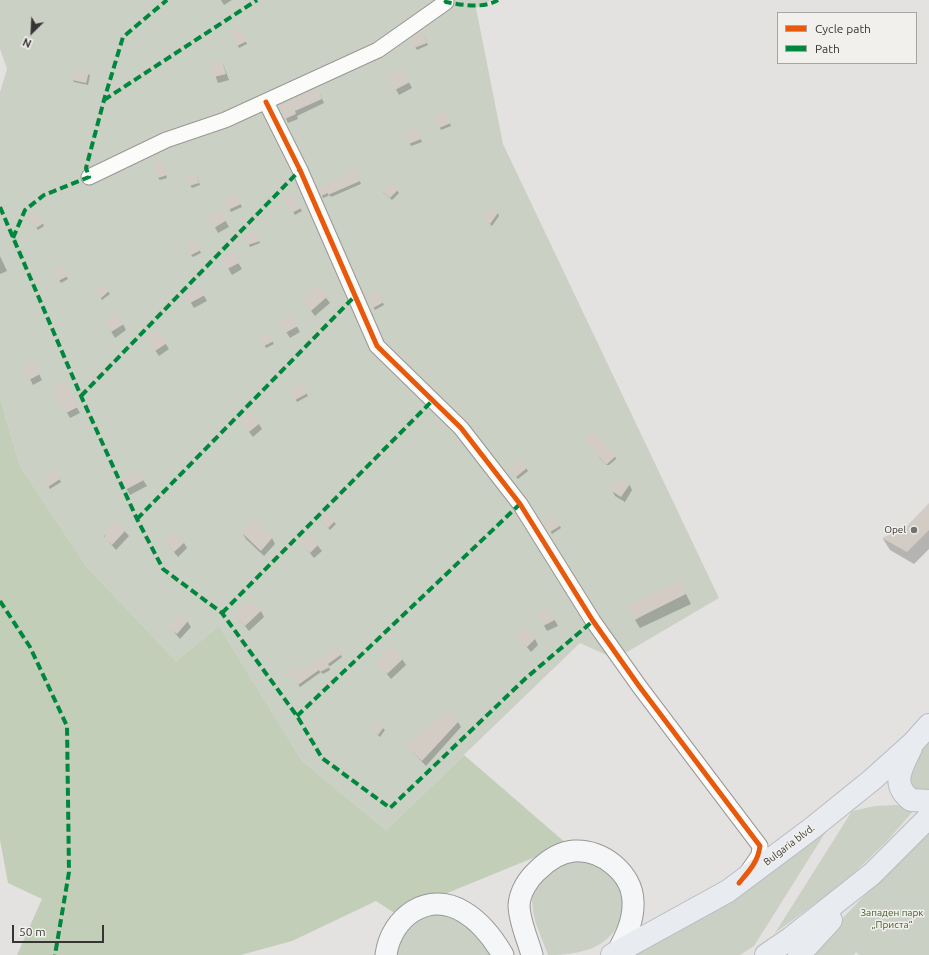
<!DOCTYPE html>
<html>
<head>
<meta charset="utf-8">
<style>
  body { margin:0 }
  #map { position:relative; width:929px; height:955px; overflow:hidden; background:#e4e2e0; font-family:Ubuntu,sans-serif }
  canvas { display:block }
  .legend { position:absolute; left:777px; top:12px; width:140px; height:52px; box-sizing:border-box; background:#f2f0ec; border:1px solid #a7a5a2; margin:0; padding:5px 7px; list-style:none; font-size:12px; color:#363534 }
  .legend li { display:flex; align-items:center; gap:8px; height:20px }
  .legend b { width:20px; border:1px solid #a7a5a2 }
  .north { position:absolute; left:12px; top:12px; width:40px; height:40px; -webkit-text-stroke:3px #f2f0ec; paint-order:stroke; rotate:204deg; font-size:11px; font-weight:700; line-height:16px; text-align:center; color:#363534 }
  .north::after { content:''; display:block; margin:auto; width:14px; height:18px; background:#363534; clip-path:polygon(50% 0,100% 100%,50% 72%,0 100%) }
  .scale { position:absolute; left:12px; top:925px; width:92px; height:18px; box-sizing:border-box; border:2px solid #363534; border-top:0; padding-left:5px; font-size:12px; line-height:14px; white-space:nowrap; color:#363534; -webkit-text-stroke:3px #f2f0ec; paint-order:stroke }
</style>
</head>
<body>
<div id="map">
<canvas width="929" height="955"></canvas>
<ul class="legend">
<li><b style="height:5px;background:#e8590c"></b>Cycle path</li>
<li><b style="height:5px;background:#00873e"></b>Path</li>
</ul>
<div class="north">N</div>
<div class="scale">50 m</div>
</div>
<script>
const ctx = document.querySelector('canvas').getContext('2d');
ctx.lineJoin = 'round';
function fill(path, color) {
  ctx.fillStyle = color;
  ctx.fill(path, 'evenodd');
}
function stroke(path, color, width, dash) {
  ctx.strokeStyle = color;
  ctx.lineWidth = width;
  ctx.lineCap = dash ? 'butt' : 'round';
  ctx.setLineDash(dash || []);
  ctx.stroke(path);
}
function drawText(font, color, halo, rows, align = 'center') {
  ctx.font = font + ' Ubuntu,sans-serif';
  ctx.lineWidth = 3;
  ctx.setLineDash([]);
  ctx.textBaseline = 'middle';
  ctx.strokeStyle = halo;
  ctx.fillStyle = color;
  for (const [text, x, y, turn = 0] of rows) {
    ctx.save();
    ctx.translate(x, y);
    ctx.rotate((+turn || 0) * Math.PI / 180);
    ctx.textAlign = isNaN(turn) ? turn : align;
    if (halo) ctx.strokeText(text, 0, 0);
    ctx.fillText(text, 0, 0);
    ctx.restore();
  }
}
fill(new Path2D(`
  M0,0H491L476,8L503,144L719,598L615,659L580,643L386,830L302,761L219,626L176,661L86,566L20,466L0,398V92L7,69L0,49Z
  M929,741V792L911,789L906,769Z
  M896,805L915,809L888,840L846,881L775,933L852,811L875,806Z
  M929,827V955H859L856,952L854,955H808Z
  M827,830L754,946L740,955H632L725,902Z
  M570,858L606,866C610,872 623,887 624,894C625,900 623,910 622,915C612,949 579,955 548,955C540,932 522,901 540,879C546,870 561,864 570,858Z
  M452,911L495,955H393L412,916Z`), '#cad0c3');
fill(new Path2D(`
  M0,398L20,466L86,566L176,661L219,626L302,761L386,830L464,755L567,844L396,914L376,901L292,941L241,955H17L42,899L8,883L0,840Z`), '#c2ceb8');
fill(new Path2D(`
  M221,0H232L224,5Z
  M241,31L247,44L239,48L233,35Z
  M424,36L428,45L417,50L415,47Z
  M222,61L229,80L218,83L211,64Z
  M402,69L412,88L399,95L389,76Z
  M88,73L90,76L88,85L74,82L73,80Z
  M320,94L324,103L297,116L298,119L288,123L280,106Z
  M447,116L451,126L441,130L435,118Z
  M417,131L422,142L411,146L405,133Z
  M162,163L167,178L160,180L158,178Z
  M356,173L361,184L331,197L330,195L323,198L322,195Z
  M197,176L200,185L192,188L190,185Z
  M397,190L399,193L392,200L383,192Z
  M293,196L302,211L295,215L286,200Z
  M237,197L242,207L231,212L225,200Z
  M220,211L229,227L218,233L209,216Z
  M498,213L499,216L492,226L484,218Z
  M30,220L43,223L44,226L38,230Z
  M257,235L260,243L250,247L245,237Z
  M195,240L201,253L193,257L191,255Z
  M232,253L242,269L232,275L222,258Z
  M0,256L7,271L0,274Z
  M62,268L68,279L61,283L54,272Z
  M103,285L110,294L102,300L97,293Z
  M317,286L330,303L315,316L302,299Z
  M199,287L207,301L194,308L186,295Z
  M378,292L384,305L375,310L368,297Z
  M291,316L300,332L290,338L280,322Z
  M123,324L126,330L115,338L109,328Z
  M157,330L169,349L159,356L150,343Z
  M269,334L274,344L266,348L261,338Z
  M33,362L42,380L33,385L24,367Z
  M63,382L80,413L70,418L53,387Z
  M302,384L308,396L297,402L291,390Z
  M241,421L259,424L262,429L253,437Z
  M615,456L616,459L609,465H606L599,457Z
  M526,468L528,471L518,479L511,471Z
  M55,472L61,482L50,489L44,479Z
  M138,472L147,486L130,495L122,481Z
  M629,484L632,490L625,502L615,496L612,490Z
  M929,505V549L914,564L890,550L883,539L906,528Z
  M326,513L336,524L330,530L320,519Z
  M554,517L561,528L552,534L545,522Z
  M117,523L129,536L116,550L104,536Z
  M243,534L272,538L275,544L264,556L246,539Z
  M309,535L322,551L314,558L301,542Z
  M165,541L184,543L187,548L178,557Z
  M684,590L691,604L640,628L635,620Z
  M261,611L264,617L249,631L236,615Z
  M538,615H552L558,626L547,631Z
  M187,621L191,627L180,639L170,627Z
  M517,635L535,639L538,645L531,652Z
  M337,649L342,657L329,667L330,670L323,674L321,672L300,687L291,675L299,672Z
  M402,659L406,665L391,679L377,662Z
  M376,722L385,730L380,737L371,729Z
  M458,722L461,727L426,766L407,746L422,735Z`), '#0003');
fill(new Path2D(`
  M241,29L247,41L237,46L231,34Z
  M423,33L427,43L414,48L410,38Z
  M222,60L226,74L214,77L210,63Z
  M402,68L410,82L395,90L387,76Z
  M74,69L89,72L86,83L72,80Z
  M318,89L322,99L295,111L296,114L285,119L279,105Z
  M446,112L451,123L439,128L434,117Z
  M416,128L421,139L409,144L404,133Z
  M162,162L167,175L158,178L153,164Z
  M355,169L360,181L328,195V193L321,196L318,188L346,176L345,173Z
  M196,172L199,183L189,186L186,175Z
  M390,183L398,190L390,198L382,191Z
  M236,194L241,204L228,210L224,199Z
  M293,194L301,208L292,213L284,200Z
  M491,207L498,213L490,224L483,218Z
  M221,209L227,220L214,228L208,216Z
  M35,211L44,223L36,228L27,217Z
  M256,231L260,241L248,245L244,236Z
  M195,239L201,250L191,255L185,243Z
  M233,251L239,263L227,269L221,257Z
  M63,266L68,276L58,281L53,271Z
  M103,284L109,291L100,299L94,291Z
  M317,285L328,296L311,311L301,299Z
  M200,286L205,295L190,303L185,294Z
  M378,291L384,302L373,308L367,296Z
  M117,314L124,324L111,332L104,322Z
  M291,314L298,326L285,333L279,322Z
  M157,329L167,343L155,351L145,337Z
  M269,332L274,341L264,346L259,338Z
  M33,361L40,374L29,380L22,367Z
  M64,381L78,407L66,413L52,387Z
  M302,383L308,393L295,400L290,390Z
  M251,412L260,423L249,432L240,421Z
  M592,431L616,456L606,465L584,438Z
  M520,459L527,468L516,477L508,469Z
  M139,470L144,480L125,490L120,480Z
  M55,471L60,479L48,487L43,478Z
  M619,477L630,484L621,497L610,490Z
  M929,503V530L907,552L882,538L906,527Z
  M327,512L335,521L328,528L319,518Z
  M554,516L560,526L550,532L544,522Z
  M254,520L273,537L261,551L242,533Z
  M117,521L126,530L112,545L105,538V534Z
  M175,531L185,542L174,552L164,541Z
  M309,533L319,544L310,553L300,542Z
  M680,580L686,594L634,620L627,606Z
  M251,599L262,610L245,626L234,614Z
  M549,608L555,620L543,626L537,614Z
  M180,613L188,621L177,634L168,627Z
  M524,627L535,639L527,647L515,635Z
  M392,647L403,659L387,674L376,662Z
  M338,648L342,654L328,664L330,667L320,672L319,670L298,685L288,672L297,666L300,670Z
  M446,709L459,721L422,761L406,746L420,732L422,734Z
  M376,721L384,727L378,735L370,729Z`), '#d3ccc5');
const street = new Path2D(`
  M266,102L300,170L377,346L461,428L520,504L593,621L639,686L760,846L759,855L748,871
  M89,177L166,140L225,120L378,50L446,2`);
const secondary = new Path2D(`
  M386,955C391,917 428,890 464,912C481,922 493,938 503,955
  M532,955C528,940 519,921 519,905C520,892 528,879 537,871C547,861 560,852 574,851C602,849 632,873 633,901C634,920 626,936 617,953`);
const highway = new Path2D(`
  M911,748C902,767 890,784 911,800L929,801
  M612,955L728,891L811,829L873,779L913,743L929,725
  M766,955L791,938L872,874L929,817
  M799,955L831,920`);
stroke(street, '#989796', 17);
stroke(secondary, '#989796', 23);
stroke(highway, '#b9bbc0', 24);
stroke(street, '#fbfbfa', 15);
stroke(secondary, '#f5f6f8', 21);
stroke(highway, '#e8ebf0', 22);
stroke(new Path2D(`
  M445,0L446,2C463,5 483,9 498,0
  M104,100L257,0
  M0,207L81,396L137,519L163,569L222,613L297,716L322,758L390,808L526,678L593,621
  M13,238L25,210L44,195L89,177L86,168L104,100L123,37L167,0
  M81,396L300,170
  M137,519L355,296
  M0,601L30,647L67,726L69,872L55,955
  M222,613L433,400
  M297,716L520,504`), '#00873e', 4, [8, 4]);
stroke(new Path2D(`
  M266,102L300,170L377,346L461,428L520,504L593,621L639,686L760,846C758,862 749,871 739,883`), '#e8590c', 5);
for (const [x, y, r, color] of [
  [914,530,4,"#737270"]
]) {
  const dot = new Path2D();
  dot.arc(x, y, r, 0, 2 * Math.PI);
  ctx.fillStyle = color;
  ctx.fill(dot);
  stroke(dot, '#f2f0ec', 1.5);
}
drawText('10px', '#363534', '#f2f0ec', [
  ["Opel",906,530]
], 'right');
drawText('10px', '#363534', '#f2f0ec', [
  ["Bulgaria blvd.",789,845,-37]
]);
drawText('10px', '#3e5b24', '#f2f0ec', [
  ["Западен парк",892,913],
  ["„Приста“",892,925]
]);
</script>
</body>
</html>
